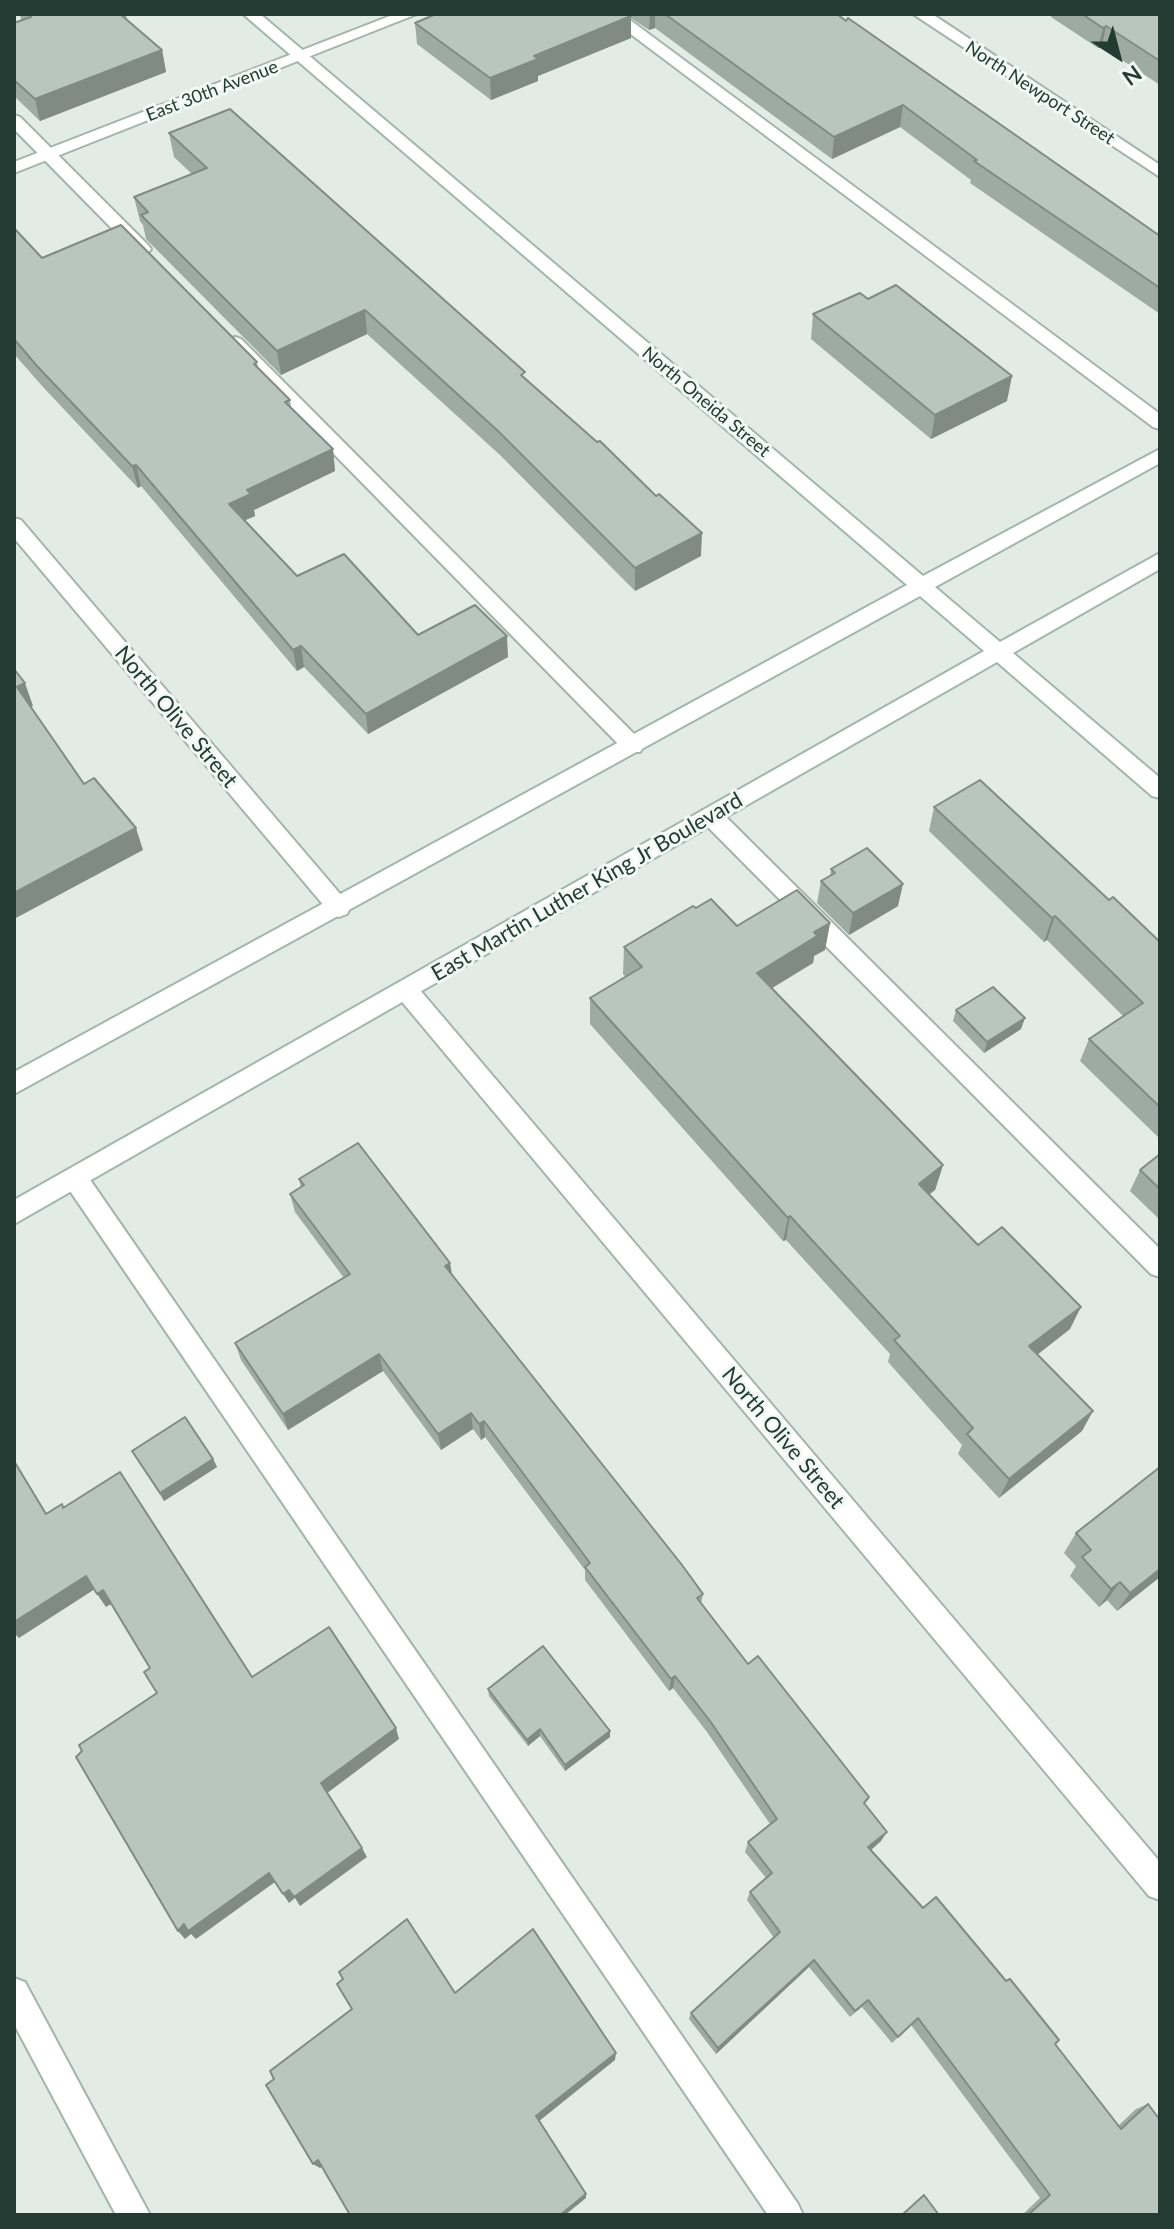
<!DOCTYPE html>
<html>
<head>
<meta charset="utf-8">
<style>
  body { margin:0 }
  #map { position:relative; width:1174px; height:2229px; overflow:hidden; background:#e2ebe6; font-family:Lato,sans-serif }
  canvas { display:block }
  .frame { position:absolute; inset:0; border:16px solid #233b33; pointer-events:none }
  .north { position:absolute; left:1078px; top:16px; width:80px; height:80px; -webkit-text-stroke:6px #f2f8f5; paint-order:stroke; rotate:144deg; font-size:22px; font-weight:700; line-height:32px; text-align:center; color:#233b33 }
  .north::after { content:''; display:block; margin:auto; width:28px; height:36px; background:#233b33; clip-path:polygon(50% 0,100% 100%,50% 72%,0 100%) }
</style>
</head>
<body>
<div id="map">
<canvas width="1174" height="2229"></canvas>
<div class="frame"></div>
<div class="north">N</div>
</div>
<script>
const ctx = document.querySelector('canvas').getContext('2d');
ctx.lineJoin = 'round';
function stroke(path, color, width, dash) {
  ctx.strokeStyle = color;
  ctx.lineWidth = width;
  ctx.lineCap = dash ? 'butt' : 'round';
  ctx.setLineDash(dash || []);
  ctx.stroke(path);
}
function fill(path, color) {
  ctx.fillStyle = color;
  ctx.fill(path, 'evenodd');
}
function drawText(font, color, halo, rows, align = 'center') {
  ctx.font = font + ' Lato,sans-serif';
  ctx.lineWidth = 6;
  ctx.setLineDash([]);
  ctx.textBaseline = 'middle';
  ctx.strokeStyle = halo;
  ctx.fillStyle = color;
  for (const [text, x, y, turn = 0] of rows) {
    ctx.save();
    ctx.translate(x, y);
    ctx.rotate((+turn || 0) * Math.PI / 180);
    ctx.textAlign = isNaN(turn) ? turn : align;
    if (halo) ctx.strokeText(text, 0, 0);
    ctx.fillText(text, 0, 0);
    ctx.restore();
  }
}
const lane = new Path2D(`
  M604,14H622L1160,414V429L1153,427Z
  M14,115L20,117L148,245L151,249L148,253H136L14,129Z
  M235,337L241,339L640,740L644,746L640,752H626L229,347L226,343L229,339Z
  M711,808L719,810L1160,1249V1277L1151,1274L703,822L700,816L703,810Z
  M75,1167L84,1171L798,2204L803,2215H768L66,1185L63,1178L66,1171Z`);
const street = new Path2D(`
  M395,14H417L14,173V162Z
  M913,14H932L1160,165V177Z
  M14,518L21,520L347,902L350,908L347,914L339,917L331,914L14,538Z
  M406,981L414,983L1160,1862V1900L1149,1896L398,997L394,990L398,983Z
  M14,1978L25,1982L150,2215H116L14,2024Z`);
const secondary = new Path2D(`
  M243,14H260L923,576L1160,449V463L935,587L1000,642L1160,553V569L1013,653L1160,778V798L1152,796L997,662L14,1224V1200L984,651L920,596L14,1094V1072L907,585Z`);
stroke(lane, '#a5b3ad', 4);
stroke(street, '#a5b3ad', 4);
stroke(secondary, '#a1b6ad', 4);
fill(lane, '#fff');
fill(street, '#fff');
fill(secondary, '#fff');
fill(new Path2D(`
  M20,14H126L127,20L162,50L166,72L40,121L14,96V23L21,20Z
  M496,14H837L1160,236V314L970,183L971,180L900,127L832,159L655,28L649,30L631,18V38L538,76V81L491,100L417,44L415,23Z
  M1052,14H1160V85L1102,47L1098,48L1051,17Z
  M169,133L525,378L701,556L635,591L500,455L367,334L281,375L146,239L143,225L140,221L134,197L192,174L174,157Z
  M14,228L42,258L257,362L258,367L290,400L291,409L333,449L335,471L254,510L255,516L245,520L297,576L418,635L508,657L368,734L304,667L297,671L141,486L138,488L43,387L14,354Z
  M813,314L1007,401L931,439L811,339Z
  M934,807L1109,900L1160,942V1139L1080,1061L1089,1039L1123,1016L1047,940L1044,942L929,831Z
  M831,869L898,906L849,935L817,903L821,881L830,876Z
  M696,908L737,926L830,923L825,950L814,956L813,963L772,988L943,1165L935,1190L929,1194L978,1245L1070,1329L1037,1355L1082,1431L999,1498L958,1454L962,1445L888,1362L890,1354L786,1240L783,1241L590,1024V998L626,977L623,974L624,947Z
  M956,1010L1021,1029L984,1053L953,1021Z
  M1160,1154V1220L1130,1191L1140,1170Z
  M299,1179L450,1263L452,1275L703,1594L701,1604L748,1664L865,1805L881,1841L871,1850L923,1908L1055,2044L1118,2126L1136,2109L1148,2104L1160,2215H1022L1040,2198L911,2025L892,2043L862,2007L850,2017L809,1967L716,2054L689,2019L691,2013L774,1938L747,1900L750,1892L766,1878L745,1852L748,1842L770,1824L707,1732L673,1688L669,1691L585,1580V1570L485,1437L481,1440L473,1429L441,1450L383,1371L288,1430L241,1360L235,1343L344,1278L295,1212L290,1194L301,1187Z
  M132,1451L213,1459L217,1467L164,1501Z
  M1160,1467V1577L1117,1611L1107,1600L1099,1607L1070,1576L1076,1566L1064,1553L1076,1533Z
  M488,1689L610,1731V1737L565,1771L540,1736L528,1746L489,1696Z`), '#9eaaa4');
fill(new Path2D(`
  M650,14H655V28L649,30Z
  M631,16V38L538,76V81L491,100L490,78L534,56Z
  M1106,26L1102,47L1098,48L1103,28Z
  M162,50L166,72L40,121L35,99Z
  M903,105L900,127L832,159L834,137Z
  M365,310L367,334L281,375L277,351Z
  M1012,376L1007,401L931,439L935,415Z
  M333,449L335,471L254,510L255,516L234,525L229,504L247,490Z
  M136,465L141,486L138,488L132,466Z
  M702,533L701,556L635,591V568Z
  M507,636L508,657L368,734L366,714Z
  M301,646L304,667L297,671L293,650Z
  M25,683L33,706L25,710L17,687Z
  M136,828L143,850L14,919V893Z
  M903,884L898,906L849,935L853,913Z
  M1055,916L1047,940L1044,942L1052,918Z
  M830,923L825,950L814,956L813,963L754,999L757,973L814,932Z
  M1025,1018L1021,1029L984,1053L987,1042Z
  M943,1165L935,1190L912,1208L919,1184Z
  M790,1216L786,1240L783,1241L788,1218Z
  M450,1263L453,1281L445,1266Z
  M1081,1307L1070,1329L1020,1368L1029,1346Z
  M379,1354L383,1371L288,1430L283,1414Z
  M1093,1411L1082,1431L999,1498L1009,1479Z
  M471,1413L473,1429L441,1450L438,1434Z
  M484,1421L485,1437L481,1440L479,1424Z
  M213,1459L217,1467L164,1501L160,1493Z
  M1160,1569V1577L1117,1611L1130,1593Z
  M86,1576L95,1589L19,1638L14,1633V1622Z
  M1120,1582L1107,1600L1099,1607L1111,1589Z
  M103,1590L111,1604L106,1607L97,1594Z
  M675,1676L673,1688L669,1691L671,1679Z
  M396,1728L399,1739L326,1794L321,1783Z
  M540,1729V1736L528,1746L527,1740Z
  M610,1731V1737L565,1771V1765Z
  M887,1832L881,1841L863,1857L868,1847Z
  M362,1848L367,1857L300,1906L295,1898L289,1903L283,1894Z
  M269,1873L275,1882L196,1939L191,1934L185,1939L178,1931L184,1924Z
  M814,1960L809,1967L716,2054L718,2048Z
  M616,2053L615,2060L538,2122L536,2116Z
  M318,2160L325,2165L320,2168L313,2164Z
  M586,2194V2198L565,2215H560Z`), '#818b86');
const building = new Path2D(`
  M28,14H120L162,50L35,99L14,80V23L31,17Z
  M436,14H491L492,15L496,14H628L631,16L534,56L538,59L490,78L415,23Z
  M665,14H837L846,21L848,18L1160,236V288L974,161L977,160L903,105L834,137Z
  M1082,14H1160V61L1106,26L1103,28Z
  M230,109L525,372L521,375L597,442L600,441L656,496L659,494L702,533L635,568L498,431L365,310L277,351L141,215L148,212L134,197L207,168L169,133Z
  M121,225L257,362L254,364L290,400L285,402L333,449L247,490L251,494L229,504L297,576L344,554L418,635L475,605L507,636L366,714L301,646L293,650L136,465L132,466L37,366L14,339V228L42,258Z
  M896,285L1012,376L935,415L813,314L860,293L868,299Z
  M14,669L25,683L17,687L84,784L94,778L136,828L14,893Z
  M980,780L1109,900L1113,897L1160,942V1107L1089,1039L1143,1003L1055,916L1052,918L934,807Z
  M867,848L903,884L853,913L821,881L835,873L831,869Z
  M797,890L830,923L814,932L817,936L757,973L943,1165L919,1184L978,1245L1002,1227L1081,1307L1029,1346L1093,1411L1009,1479L967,1434L973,1428L894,1340L900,1336L790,1216L788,1218L590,998L642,967L624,947L693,906L696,908L711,899L737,926Z
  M993,987L1025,1018L987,1042L956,1010Z
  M358,1143L450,1263L445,1266L682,1565L703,1594L697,1598L748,1664L758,1656L869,1797L864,1803L887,1832L868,1847L923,1908L936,1897L1006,1981L1010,1979L1059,2040L1055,2044L1121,2129L1148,2104L1160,2120V2215H1028L1050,2195L918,2018L898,2037L868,2000L855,2011L814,1960L718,2048L691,2013L780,1932L750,1892L772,1873L748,1842L777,1819L710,1721L675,1676L671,1679L585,1567L590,1563L484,1421L479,1424L471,1413L438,1434L379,1354L283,1414L235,1343L350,1274L290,1194L304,1185L299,1179Z
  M1160,1154V1189L1140,1170Z
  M185,1417L213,1459L160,1493L132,1451Z
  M14,1461L46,1514L62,1504L63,1508L120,1472L252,1677L329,1627L396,1728L321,1783L362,1848L294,1897L289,1890L283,1894L269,1873L188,1931L184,1924L178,1931L76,1757L82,1751L79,1745L157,1693L144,1672L150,1668L103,1590L97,1594L86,1576L14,1622Z
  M1160,1467V1569L1130,1593L1120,1582L1111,1589L1082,1557L1091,1550L1076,1533Z
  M543,1646L610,1731L565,1765L540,1729L527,1740L488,1689Z
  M407,1919L455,1993L533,1929L616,2053L536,2116L586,2194L560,2215H350L318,2160L313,2164L266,2085L274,2079L270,2071L352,2009L337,1984L343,1979L339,1972Z
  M924,2195L939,2215H902Z`);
fill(building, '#b8c6bf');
stroke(building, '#818b86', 2);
drawText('18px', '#233b33', '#f2f8f5', [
  ["East 30th Avenue",212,91,-21],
  ["North Newport Street",1040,93,33],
  ["North Oneida Street",706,402,40]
]);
drawText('22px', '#233b33', '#f2f8f5', [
  ["North Olive Street",176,717,50],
  ["East Martin Luther King Jr Boulevard",587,887,-30],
  ["North Olive Street",783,1438,50]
]);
</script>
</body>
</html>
